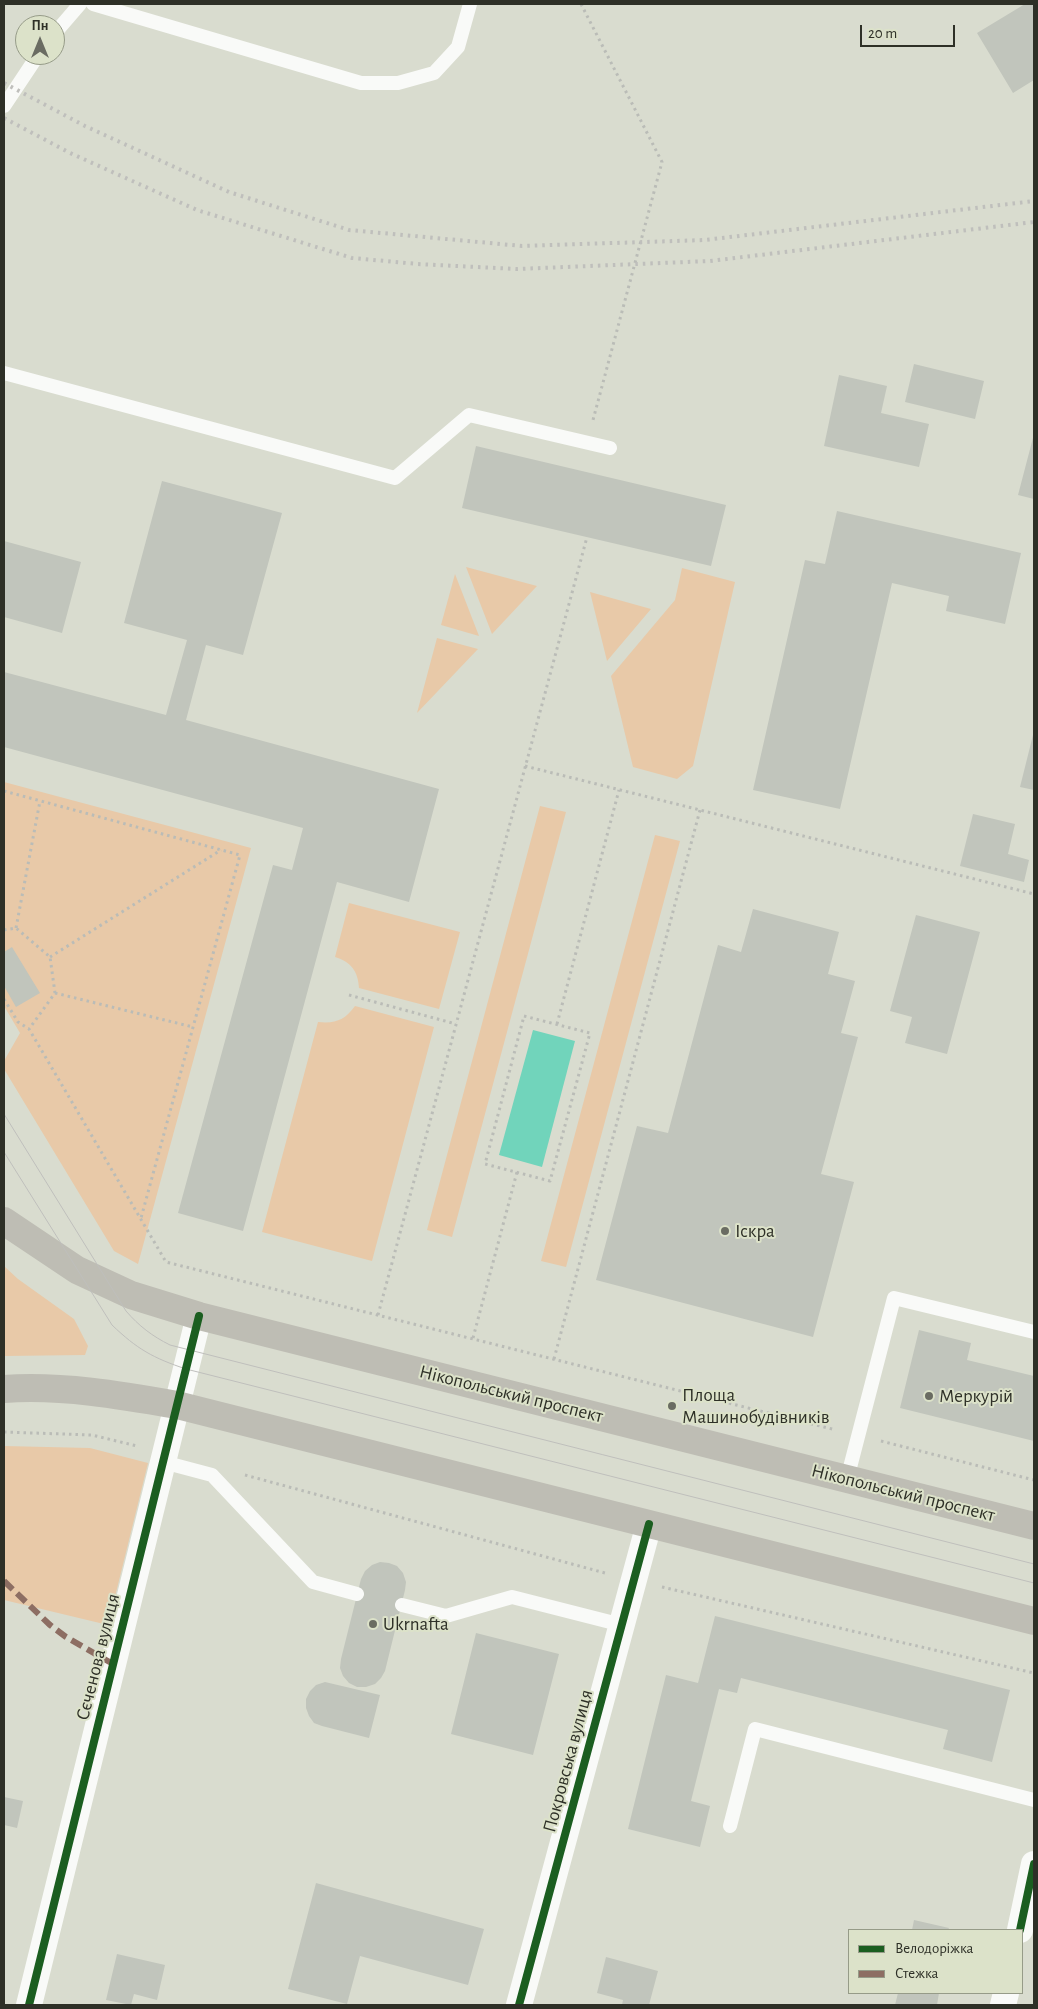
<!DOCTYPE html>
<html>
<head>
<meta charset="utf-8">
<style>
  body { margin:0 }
  #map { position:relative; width:1038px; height:2009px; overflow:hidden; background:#d9dccf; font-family:"Alegreya Sans",sans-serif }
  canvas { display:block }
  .frame { position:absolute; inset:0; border:5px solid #2e3027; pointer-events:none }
  .legend { position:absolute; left:848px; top:1929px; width:175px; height:65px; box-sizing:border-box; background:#dce2c9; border:1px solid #969b88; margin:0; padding:6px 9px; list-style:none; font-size:15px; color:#2e3027 }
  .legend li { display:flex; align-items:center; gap:10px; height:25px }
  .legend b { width:25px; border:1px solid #969b88 }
  .north { position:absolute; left:15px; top:15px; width:50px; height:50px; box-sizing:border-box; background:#dce2c9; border:1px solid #969b88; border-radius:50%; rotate:0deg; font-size:14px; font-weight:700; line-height:20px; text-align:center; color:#2e3027 }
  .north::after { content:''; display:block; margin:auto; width:18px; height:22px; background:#6a6c62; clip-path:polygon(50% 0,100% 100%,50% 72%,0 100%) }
  .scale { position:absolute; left:860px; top:25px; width:95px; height:22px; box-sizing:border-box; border:2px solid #2e3027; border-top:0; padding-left:6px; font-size:15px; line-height:18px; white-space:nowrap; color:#2e3027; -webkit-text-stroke:4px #dce2c9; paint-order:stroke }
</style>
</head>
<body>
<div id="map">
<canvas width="1038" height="2009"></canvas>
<div class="frame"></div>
<ul class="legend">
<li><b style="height:6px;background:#1b5e20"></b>Велодоріжка</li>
<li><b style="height:6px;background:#8d6e63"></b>Стежка</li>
</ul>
<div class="north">Пн</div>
<div class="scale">20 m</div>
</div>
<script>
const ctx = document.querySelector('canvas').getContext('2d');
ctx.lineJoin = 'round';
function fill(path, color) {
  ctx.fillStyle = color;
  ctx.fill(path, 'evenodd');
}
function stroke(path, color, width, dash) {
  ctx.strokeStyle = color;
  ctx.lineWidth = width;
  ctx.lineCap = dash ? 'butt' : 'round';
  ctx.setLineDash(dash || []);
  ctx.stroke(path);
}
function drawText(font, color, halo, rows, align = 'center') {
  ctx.font = font + ' "Alegreya Sans",sans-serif';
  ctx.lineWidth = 4;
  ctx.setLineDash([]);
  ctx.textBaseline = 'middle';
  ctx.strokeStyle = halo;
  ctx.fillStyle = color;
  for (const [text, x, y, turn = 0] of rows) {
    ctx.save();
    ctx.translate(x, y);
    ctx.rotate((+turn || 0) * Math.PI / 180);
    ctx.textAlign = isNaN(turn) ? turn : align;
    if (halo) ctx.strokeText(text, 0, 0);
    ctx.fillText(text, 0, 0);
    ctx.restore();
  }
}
fill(new Path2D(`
  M466,567L537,586L492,634Z
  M682,568L735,582L693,766L677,779L633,767L611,676L675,600Z
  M455,574L479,636L441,625Z
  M590,592L651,609L607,661Z
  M437,638L478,649L417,713Z
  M4,782L251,848L138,1264L114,1251L4,1069V1061L20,1033L4,1006Z
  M540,806L566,812L452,1237L427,1230Z
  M655,835L680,841L566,1267L541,1261Z
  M349,903L460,932L439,1009L359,988C358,971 351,962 335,957Z
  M355,1006L434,1027L372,1261L262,1232L318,1022C335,1024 345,1020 355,1006Z
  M4,1266L18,1279L74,1319L88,1346L85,1355L4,1356Z
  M4,1446L90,1448L148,1463L108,1625L4,1600Z`), '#e8c9a8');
fill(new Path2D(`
  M533,1030L575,1041L542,1167L499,1155Z`), '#71d4bb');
fill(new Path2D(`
  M1025,4H1034V80L1013,93L977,33Z
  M914,364L984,381L975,419L905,402Z
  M839,375L887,386L881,413L929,424L919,467L824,446Z
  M1034,434V499L1018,495Z
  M476,446L726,505L711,566L462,508Z
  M162,481L282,513L243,655L206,645L186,720L439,789L409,902L337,882L243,1231L178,1213L273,865L292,870L303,828L4,747V672L166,715L187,640L124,623Z
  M837,511L1021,553L1005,624L946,611L949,596L892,583L840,809L753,790L805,560L825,564Z
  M4,541L81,562L62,633L4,617Z
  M1034,731V790L1020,787Z
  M973,814L1015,824L1008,854L1029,860L1024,882L960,866Z
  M753,909L839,932L828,974L855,981L841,1033L858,1037L821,1174L854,1182L813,1337L596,1280L637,1126L668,1133L718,945L741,952Z
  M916,915L980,932L947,1054L905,1043L912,1017L890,1011Z
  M12,947L40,993L16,1007L4,986V952Z
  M919,1330L971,1343L967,1360L1034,1376V1441L900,1408Z
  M380,1562L389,1563L397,1566L403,1573L406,1582L405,1590L385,1671L381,1678L375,1684L366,1687H357L349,1683L343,1676L340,1668L341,1659L361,1579L365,1571L372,1565Z
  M715,1616L1010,1690L992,1762L943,1749L948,1730L741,1678L737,1693L719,1689L691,1801L710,1806L700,1847L628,1829L666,1675L698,1683Z
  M476,1633L559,1654L533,1755L451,1734Z
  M325,1682L380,1695L369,1738L322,1726L314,1723L309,1716L306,1708V1699L310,1691L316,1685Z
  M4,1797L23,1801L17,1828L4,1825Z
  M316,1883L484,1929L468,1985L360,1956L347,2004L288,1989Z
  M914,1920L949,1928L948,1930H912Z
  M117,1954L165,1965L157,2000L134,1994L131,2005L106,2000Z
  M606,1957L658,1971L649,2005H622L623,2000L597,1993Z
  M898,1993H939L937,2005H895Z`), '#c1c5bc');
stroke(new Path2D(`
  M581,4L662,162L593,420
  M525,766L1034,894
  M4,791L240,855L141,1218
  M16,928L40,801
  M4,930L16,928L50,957L55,993L29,1029
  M50,957L221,850
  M55,993L193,1027
  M349,995L456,1024
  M4,999L18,1022L29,1029L166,1262L836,1430
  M524,1016L590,1033L550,1181L485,1164Z
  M557,1024L619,790
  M378,1315L587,537
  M473,1338L517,1172
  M554,1359L700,810
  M4,1432L92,1435L137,1446
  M881,1441L1034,1480
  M245,1475L605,1573
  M662,1587L1034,1673`), '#babcb7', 3, [2.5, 4]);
stroke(new Path2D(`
  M93,4L361,83H398L434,73L458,47L470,4
  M55,33L80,4
  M4,106L38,55
  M4,373L395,478L469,415L610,448
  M163,1462L212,1475L313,1582L357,1594
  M847,1479L894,1298L1034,1332
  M402,1605L446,1616L512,1597L622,1625
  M730,1826L755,1729L1034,1800`), '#f9faf8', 14);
stroke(new Path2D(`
  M1020,1930L1034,1864
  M29,2005L199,1316
  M519,2005L649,1524
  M1003,2005L1006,1993`), '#f9faf8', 26);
stroke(new Path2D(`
  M4,1221L77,1270L131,1295L199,1316L1034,1526
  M4,1389C62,1385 120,1395 177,1405L1034,1621`), '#bebdb4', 28);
stroke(new Path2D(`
  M4,1114L126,1311C139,1326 152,1336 170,1345L1034,1564
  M4,1152L112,1325C137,1349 153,1358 186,1369L1034,1583`), '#bfbfbc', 1);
stroke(new Path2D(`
  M4,83L85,126L229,192L349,230L522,246L705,240L1034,201
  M4,118L70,153L197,210L352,258L418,264L517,269L710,261L1034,222`), '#bfbfbc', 4, [2.5, 5]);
stroke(new Path2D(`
  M4,1581L50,1625L66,1637L113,1664`), '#8d6e63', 6, [12, 6]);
stroke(new Path2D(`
  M1020,1930L1034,1864
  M29,2005L199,1316
  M519,2005L649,1524`), '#1b5e20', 8);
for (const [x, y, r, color] of [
  [725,1231,5,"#6a6c62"],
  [929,1396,5,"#6a6c62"],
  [672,1406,5,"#6a6c62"],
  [373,1624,5,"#6a6c62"]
]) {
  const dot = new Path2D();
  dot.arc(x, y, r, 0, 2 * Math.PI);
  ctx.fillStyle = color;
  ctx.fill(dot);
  stroke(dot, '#dce2c9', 2);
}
drawText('19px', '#2e3027', '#dce2c9', [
  ["Іскра",735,1231],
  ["Площа",682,1395],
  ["Машинобудівників",682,1417],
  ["Меркурій",939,1396],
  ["Ukrnafta",383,1624]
], 'left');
drawText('19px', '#2e3027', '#dce2c9', [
  ["Нікопольський проспект",511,1394,14],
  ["Нікопольський проспект",903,1493,14],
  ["Сєченова вулиця",98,1657,-76],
  ["Покровська вулиця",568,1761,-75]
]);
</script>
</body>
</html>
